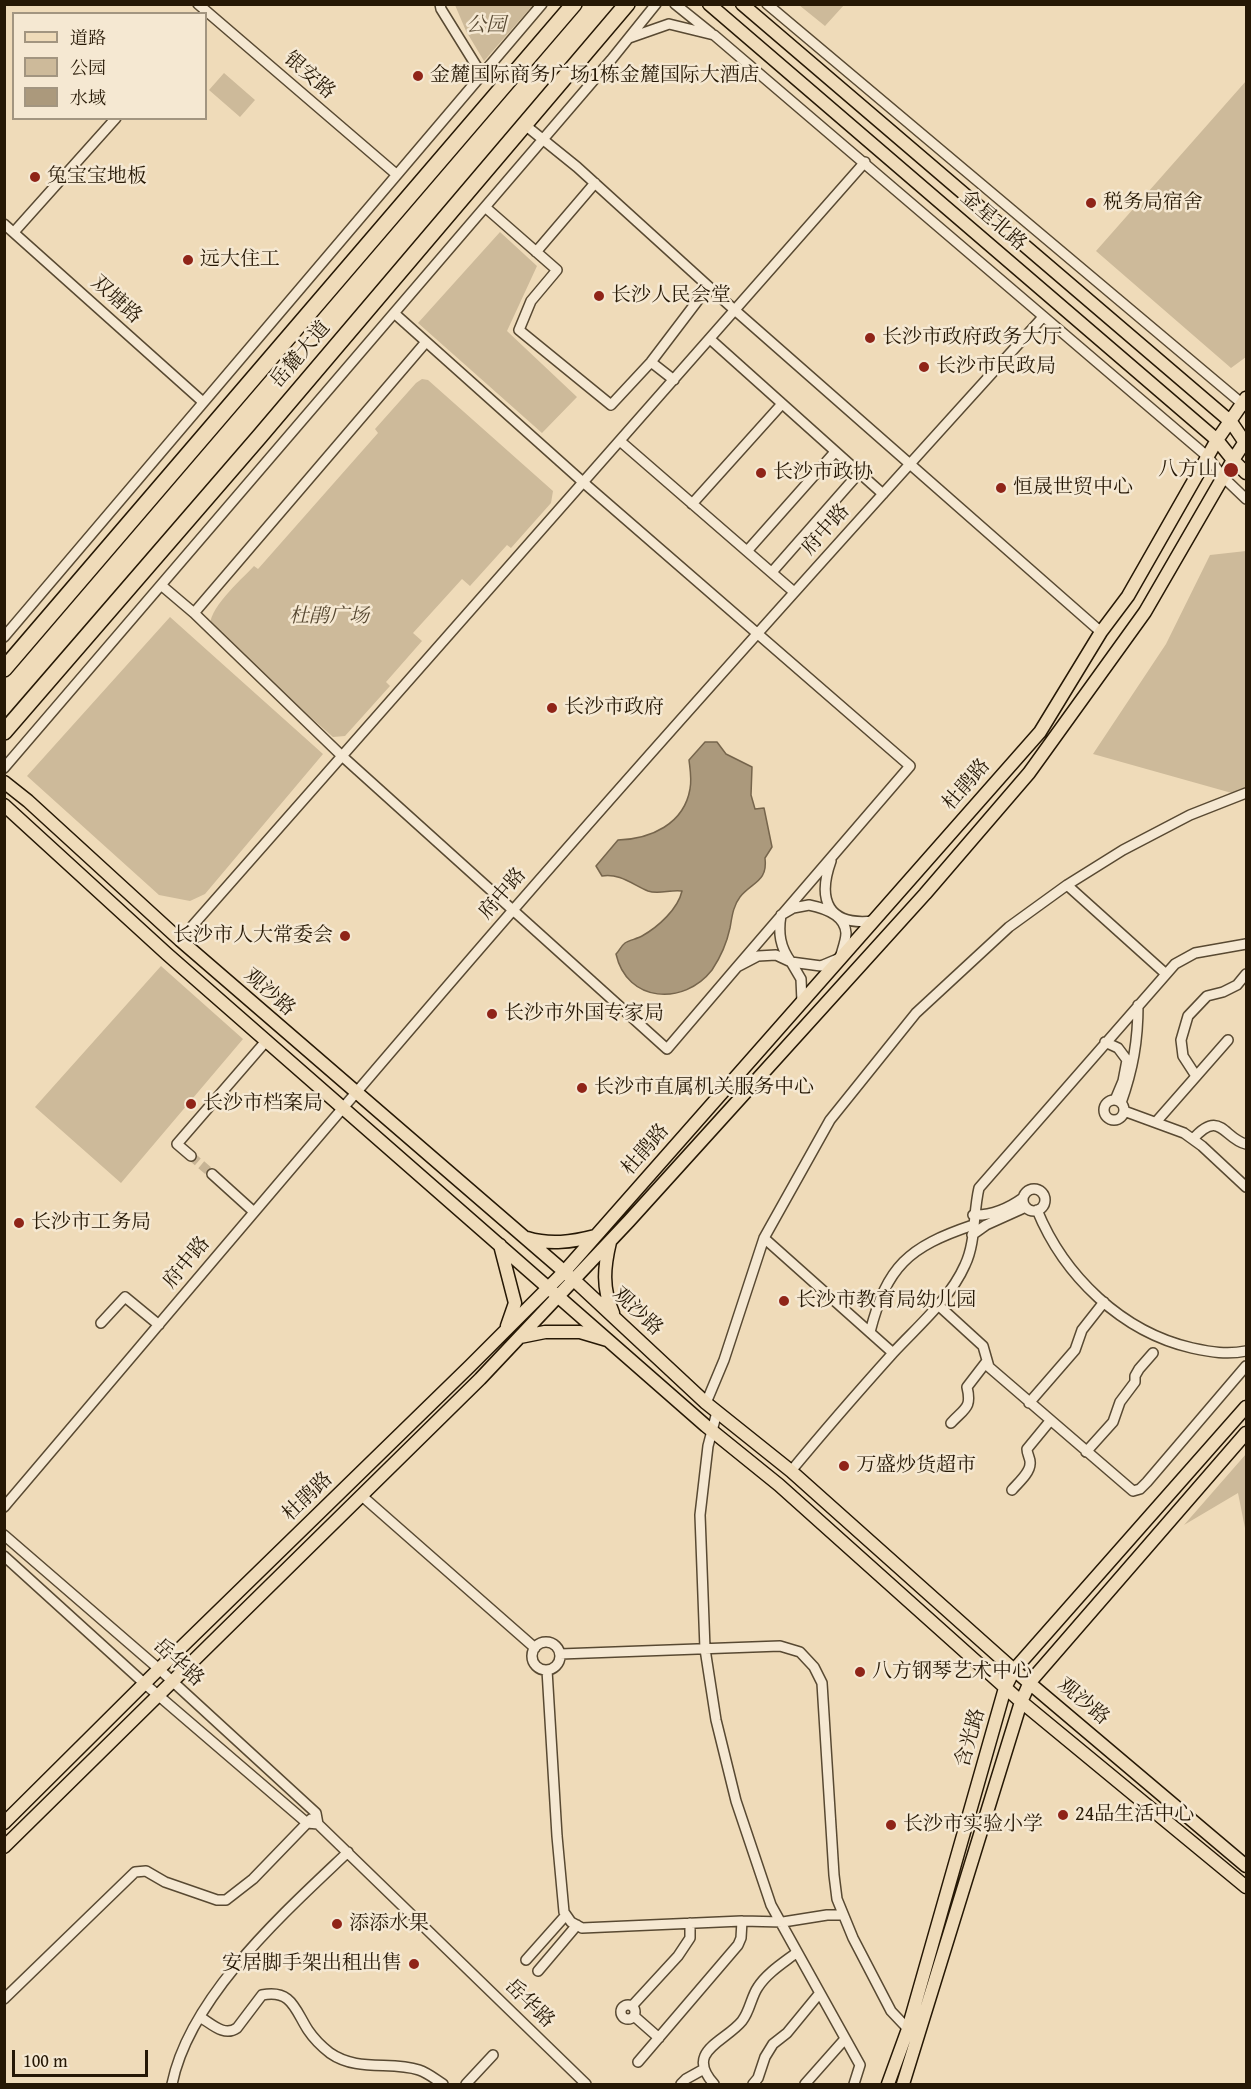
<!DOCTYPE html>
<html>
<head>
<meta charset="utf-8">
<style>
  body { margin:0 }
  #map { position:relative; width:1251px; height:2089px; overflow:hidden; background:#efdbb9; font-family:"Gentium Book Plus","Noto Serif SC",serif }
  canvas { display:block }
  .frame { position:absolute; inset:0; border:6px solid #261805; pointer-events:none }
  .legend { position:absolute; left:12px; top:12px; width:195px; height:108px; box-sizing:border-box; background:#f5e8d2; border:2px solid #a29580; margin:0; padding:8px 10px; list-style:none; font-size:18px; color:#261805 }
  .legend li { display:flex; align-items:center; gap:12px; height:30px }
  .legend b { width:30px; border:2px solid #a29580 }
  .scale { position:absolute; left:12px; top:2050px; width:136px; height:27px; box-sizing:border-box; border:3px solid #261805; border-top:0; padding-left:8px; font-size:18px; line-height:21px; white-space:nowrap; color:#261805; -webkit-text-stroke:4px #f5e8d2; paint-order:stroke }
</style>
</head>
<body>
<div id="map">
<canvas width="1251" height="2089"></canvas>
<div class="frame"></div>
<ul class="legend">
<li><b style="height:8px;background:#efdbb9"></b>道路</li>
<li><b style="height:16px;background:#cdba9a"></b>公园</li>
<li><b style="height:16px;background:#ab997c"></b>水域</li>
</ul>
<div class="scale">100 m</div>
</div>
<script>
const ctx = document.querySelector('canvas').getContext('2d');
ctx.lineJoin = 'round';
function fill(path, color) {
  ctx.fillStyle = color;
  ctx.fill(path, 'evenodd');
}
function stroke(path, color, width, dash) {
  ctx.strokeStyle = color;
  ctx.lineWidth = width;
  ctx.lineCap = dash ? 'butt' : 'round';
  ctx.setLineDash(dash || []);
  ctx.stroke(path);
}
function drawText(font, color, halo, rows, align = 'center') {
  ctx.font = font + ' "Gentium Book Plus","Noto Serif SC",serif';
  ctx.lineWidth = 5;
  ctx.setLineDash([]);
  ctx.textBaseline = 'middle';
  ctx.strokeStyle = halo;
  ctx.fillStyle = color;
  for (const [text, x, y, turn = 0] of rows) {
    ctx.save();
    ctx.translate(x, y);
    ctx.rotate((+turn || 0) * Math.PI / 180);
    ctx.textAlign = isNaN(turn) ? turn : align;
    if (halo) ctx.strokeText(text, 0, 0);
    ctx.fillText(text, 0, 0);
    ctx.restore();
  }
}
fill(new Path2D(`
  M455,5H533L484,61L466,31Z
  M799,5H844L825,26Z
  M224,73L255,100L240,117L209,90Z
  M1246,81V357L1231,368L1096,251Z
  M500,232L537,266L507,331L577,397L542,433L418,323Z
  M422,379L428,380L553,491L551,503L511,548L507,545L470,586L462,579L413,633L422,641L386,682L390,686L345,736L333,737L210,629C207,609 240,581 254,566L258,569L378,433L375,429L416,383Z
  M1246,551V797L1093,754L1166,644L1210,555Z
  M170,617L323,754L205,894L190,901L159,895L27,776Z
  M161,966L243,1039L121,1183L35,1107Z
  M1246,1454V1533L1238,1493L1184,1525Z`), '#cdba9a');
const water = new Path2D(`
  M705,742H717L726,754L752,767L751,795L755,809L764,808L772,847L765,858C768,882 752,882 740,897C733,906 732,917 730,928C727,942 720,958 712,970C684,1006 627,1003 616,954C619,951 621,946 625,943C629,940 637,939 642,936C658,927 678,909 682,891C671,889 659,895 648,891C633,885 620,873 602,876L596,866L618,840C651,839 684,824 690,789C692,779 690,769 689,760Z`);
fill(water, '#ab997c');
stroke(water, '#76654c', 1.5);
stroke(new Path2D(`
  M191,1156L212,1174`), '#c7b495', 9, [9, 4.5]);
const minor = new Path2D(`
  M198,4L396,174
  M440,4L441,9L482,75
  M675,4L711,33
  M767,4L1245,406
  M629,38L669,24L714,35L1208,457L1223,477L1246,499
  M525,125L577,167L729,305L1101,632
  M485,207L557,270L531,301L519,330L611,405L651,362L708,287
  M4,224L203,402
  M14,232L116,118
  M536,252L595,183
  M394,313L584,483L910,766L737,967
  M710,339L883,494
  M651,362L674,380
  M620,441L794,592
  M692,504L781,405
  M748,550L835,452
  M772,572L859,473
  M161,585L194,613L342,756L667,1049L737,967L758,956L776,955L791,962L801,979L802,1002
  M194,613L426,342
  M4,637L542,4
  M4,768L611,60L656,4
  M831,861C817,900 828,926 873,921
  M1067,885L1166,974
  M809,905C824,908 845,915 846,933C846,941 842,950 840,958L821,966L791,962C780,947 778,933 781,915L793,908Z
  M180,940L865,162
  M1105,1042L1118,1048L1127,1060L1123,1081L1115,1100
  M1196,1076L1183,1056L1181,1040L1188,1016L1207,996L1223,992L1237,985L1246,974
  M1104 1110a10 10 0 1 1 20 0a10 10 0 1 1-20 0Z
  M1121,1103C1133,1069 1138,1041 1138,1005
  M1124,1111L1184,1133L1202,1146L1246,1187
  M1156,1122L1228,1040
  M1193,1139C1220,1108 1224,1139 1246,1144
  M191,1156L177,1144L267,1040
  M212,1174L254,1212
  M1023 1200a11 11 0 1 1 22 0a11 11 0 1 1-22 0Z
  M1037,1210C1064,1276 1122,1332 1192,1348C1211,1352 1227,1355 1246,1351
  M973,1215C991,1216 1009,1208 1023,1198
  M972,1235L986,1225L1026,1207
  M764,1238L893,1353
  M937,1304L983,1346L989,1367L1133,1491L1140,1489L1147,1482L1246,1366
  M101,1323L125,1297L159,1325
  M870,1332C887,1266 908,1247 973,1225
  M706,1403L724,1360L764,1238L830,1120L916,1013L1009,927L1067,885L1123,850L1190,815L1246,793
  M1029,1403L1075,1350L1082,1330L1104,1302
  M717,1412L708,1446L700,1515L705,1649L716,1720L736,1801L771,1905L860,2065L854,2084
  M951,1423C965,1408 972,1408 967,1387L987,1361
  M1086,1452L1113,1422L1120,1402L1135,1382V1376L1139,1369L1153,1353
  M791,1471C824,1431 858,1392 893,1353C918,1326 950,1299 965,1265C976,1242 973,1213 979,1188L1175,964L1195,953L1246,944
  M1012,1490C1017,1484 1030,1473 1030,1464C1031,1459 1027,1455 1027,1449L1050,1421
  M362,1496L535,1648
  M4,1507C174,1307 342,1107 514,909C688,709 865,513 1043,317
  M4,1535L159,1669L316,1813L318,1824
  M4,1556L145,1684L307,1823L318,1824L586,2084
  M532 1656a14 14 0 1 1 28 0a14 14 0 1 1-28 0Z
  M560,1654L780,1646L800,1652L814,1667L822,1683L834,1875L837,1899L853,1938L891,2011L908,2029
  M547,1670L557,1836L564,1912L571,1922L582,1928L742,1921L783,1922L827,1915H843
  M526,1960L566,1915
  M538,1971L577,1925
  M4,1999L135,1872L146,1871L165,1882L217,1900H226L253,1879L311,1819
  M621 2012a7 7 0 1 1 14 0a7 7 0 1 1-14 0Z
  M632,2006L678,1956L690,1938V1923
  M634,2016L659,2038
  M200,2017C212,2024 224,2037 237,2028L262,1995C292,1989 295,2010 308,2030C314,2039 321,2046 330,2053C357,2072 391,2061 419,2070C428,2073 435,2079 443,2084
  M638,2062L738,1945L741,1938L742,1921
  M172,2084C190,1996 285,1912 348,1852
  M466,2084L493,2055
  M681,2084L686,2079L704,2069
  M714,2084C684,2051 725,2042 742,2021C750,2011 751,1997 758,1987C767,1973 783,1963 796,1953
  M753,2084L758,2078L765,2057L773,2044L787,2033L819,1994
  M805,2084L844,2040`);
const major = new Path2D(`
  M709,4L1217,440L1233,460L1246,473
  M742,4L1231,422L1246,444
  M4,782L28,801L180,940L574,1280L706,1403L791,1471L1014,1670L1246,1866
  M4,805L167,954L706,1426L779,1485L1018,1699L1246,1887
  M527,1238C550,1245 572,1242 595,1236
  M610,1242C604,1267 602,1288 613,1313
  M500,1245L515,1303L507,1326
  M520,1337L545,1332H580L607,1340
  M4,1823L159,1669L470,1366L564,1272L1040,732L1101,632L1128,596L1217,440L1246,398
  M4,1847L480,1379L629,1221L925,894L1029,773L1145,612L1233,460L1246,440
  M888,2084L908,2029L1005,1688L1014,1670L1246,1407
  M903,2084L1021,1702L1030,1682L1246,1433`);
const highway = new Path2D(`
  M4,669L574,4
  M4,732L260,436L627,4`);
stroke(minor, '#584932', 12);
stroke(major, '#261805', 15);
stroke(highway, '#261805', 18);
stroke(minor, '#f5e8d2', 9);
stroke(major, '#efdbb9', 12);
stroke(highway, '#efdbb9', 15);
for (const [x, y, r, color] of [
  [418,76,6,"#8f2418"],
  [35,177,6,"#8f2418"],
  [1091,203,6,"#8f2418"],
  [188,260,6,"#8f2418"],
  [599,296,6,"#8f2418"],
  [870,338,6,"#8f2418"],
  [924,367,6,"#8f2418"],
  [1231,470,8,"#8f2418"],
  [761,473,6,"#8f2418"],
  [1001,488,6,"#8f2418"],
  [552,708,6,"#8f2418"],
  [345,936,6,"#8f2418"],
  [492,1014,6,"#8f2418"],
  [582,1088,6,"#8f2418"],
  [191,1104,6,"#8f2418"],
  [19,1223,6,"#8f2418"],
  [784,1301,6,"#8f2418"],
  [844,1466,6,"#8f2418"],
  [860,1672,6,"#8f2418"],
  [1063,1815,6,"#8f2418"],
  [891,1825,6,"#8f2418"],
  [337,1924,6,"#8f2418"],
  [414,1964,6,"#8f2418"]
]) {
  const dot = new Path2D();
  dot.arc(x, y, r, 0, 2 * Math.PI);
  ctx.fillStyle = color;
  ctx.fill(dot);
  stroke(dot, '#f5e8d2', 2);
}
drawText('italic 20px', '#584932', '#f5e8d2', [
  ["公园",486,26],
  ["杜鹃广场",329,617]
]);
drawText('20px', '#261805', '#f5e8d2', [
  ["银安路",309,76,41],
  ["金星北路",993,221,41],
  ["双塘路",116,300,42],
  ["岳麓大道",301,355,-50],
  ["府中路",826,530,-48],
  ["杜鹃路",967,785,-49],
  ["府中路",503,894,-49],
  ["观沙路",269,993,41],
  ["杜鹃路",646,1150,-49],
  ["府中路",187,1263,-50],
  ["观沙路",637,1312,43],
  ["杜鹃路",308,1497,-44],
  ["岳华路",178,1663,42],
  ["观沙路",1083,1702,40],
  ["含光路",971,1738,-74],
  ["岳华路",529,2004,44]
]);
drawText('20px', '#261805', '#f5e8d2', [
  ["金麓国际商务广场1栋金麓国际大酒店",430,76],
  ["兔宝宝地板",47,177],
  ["税务局宿舍",1103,203],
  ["远大住工",200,260],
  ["长沙人民会堂",611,296],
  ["长沙市政府政务大厅",882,338],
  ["长沙市民政局",936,367],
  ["八方山",1218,470,"right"],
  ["长沙市政协",773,473],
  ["恒晟世贸中心",1013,488],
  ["长沙市政府",564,708],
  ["长沙市人大常委会",333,936,"right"],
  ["长沙市外国专家局",504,1014],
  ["长沙市直属机关服务中心",594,1088],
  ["长沙市档案局",203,1104],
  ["长沙市工务局",31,1223],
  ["长沙市教育局幼儿园",796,1301],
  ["万盛炒货超市",856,1466],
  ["八方钢琴艺术中心",872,1672],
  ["24品生活中心",1075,1815],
  ["长沙市实验小学",903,1825],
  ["添添水果",349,1924],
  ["安居脚手架出租出售",402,1964,"right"]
], 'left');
</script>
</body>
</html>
